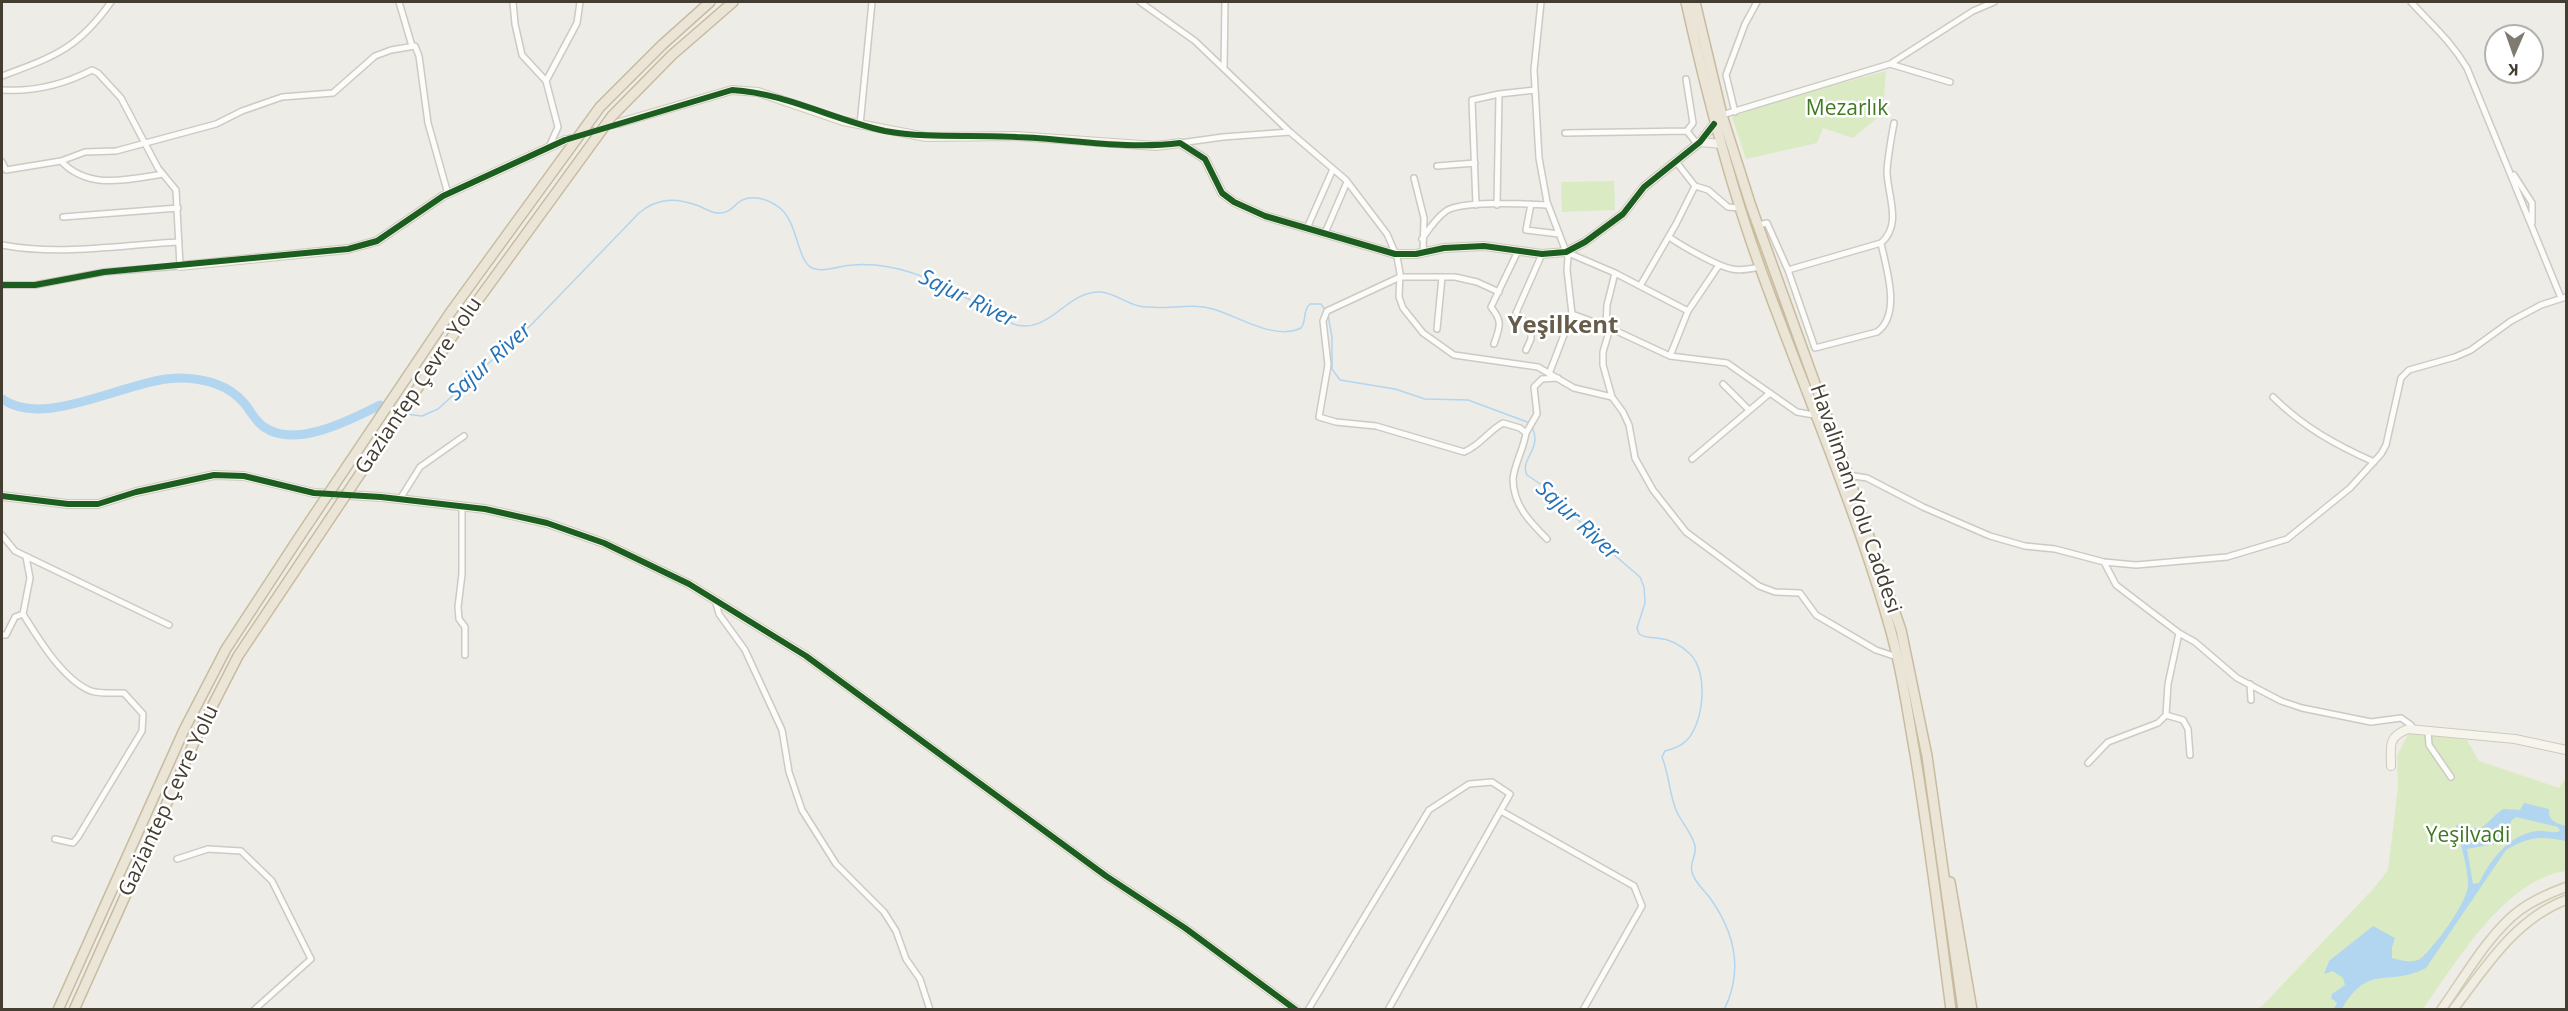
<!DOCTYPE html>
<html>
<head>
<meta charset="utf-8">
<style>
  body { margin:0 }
  #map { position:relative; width:2568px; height:1011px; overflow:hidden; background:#eeece6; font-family:"Open Sans",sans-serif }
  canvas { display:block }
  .frame { position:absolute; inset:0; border:3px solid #443e32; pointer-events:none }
  .north { position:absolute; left:2484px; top:24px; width:60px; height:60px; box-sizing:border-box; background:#fff; border:2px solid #b4b2ad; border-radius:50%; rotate:182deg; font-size:16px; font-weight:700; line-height:24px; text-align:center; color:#443e32 }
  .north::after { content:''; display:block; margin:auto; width:21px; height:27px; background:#807b71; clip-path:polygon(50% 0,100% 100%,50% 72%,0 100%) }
</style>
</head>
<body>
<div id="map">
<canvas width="2568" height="1011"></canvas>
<div class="frame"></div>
<div class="north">K</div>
</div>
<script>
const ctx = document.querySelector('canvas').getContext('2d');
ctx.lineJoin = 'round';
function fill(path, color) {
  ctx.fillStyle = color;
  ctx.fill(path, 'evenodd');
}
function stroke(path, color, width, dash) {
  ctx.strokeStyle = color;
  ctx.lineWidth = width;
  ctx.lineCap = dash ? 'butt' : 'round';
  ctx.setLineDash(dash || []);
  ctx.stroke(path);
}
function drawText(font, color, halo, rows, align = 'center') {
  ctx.font = font + ' "Open Sans",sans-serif';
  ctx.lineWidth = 5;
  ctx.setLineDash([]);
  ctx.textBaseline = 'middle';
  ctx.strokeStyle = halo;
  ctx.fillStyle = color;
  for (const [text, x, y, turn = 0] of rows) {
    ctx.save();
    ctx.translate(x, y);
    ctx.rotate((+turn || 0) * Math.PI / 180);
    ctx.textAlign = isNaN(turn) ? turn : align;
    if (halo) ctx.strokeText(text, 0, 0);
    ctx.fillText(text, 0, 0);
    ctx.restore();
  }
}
fill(new Path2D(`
  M1886,71L1883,113L1853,138L1823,128L1817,143L1746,159L1732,117L1779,100Z
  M1614,181L1615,210L1562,212L1561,182Z
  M2409,732L2467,740L2479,761L2559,788L2566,777V871C2505,879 2456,963 2423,1009L2256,1010L2263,1005L2373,889L2388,870L2398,787L2397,756Z`), '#daebc3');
fill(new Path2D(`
  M2524,803L2549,809C2548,821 2556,823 2566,826V841C2540,836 2530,836 2506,850L2426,968C2387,988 2369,962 2342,1009H2334L2337,1003L2331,998L2332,994L2345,985L2343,978L2333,971L2324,974L2329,961L2373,926L2395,938L2392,947V958C2401,960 2411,964 2420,959C2433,949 2468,902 2468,885C2468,866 2460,844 2456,825C2489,833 2480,826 2503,809L2520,810ZM2516,817L2558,827L2560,831C2553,834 2545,830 2537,831C2510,834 2490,860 2479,883L2473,884L2467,849L2499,843L2512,820Z`), '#b2d5f0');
stroke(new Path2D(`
  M1328,315L1332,337V369L1340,380L1395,389L1425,399L1468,400L1530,423
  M405,414L422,416L438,409L532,324L639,213C658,197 677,198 699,206C706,209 713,214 720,213C729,213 733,207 739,202C752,193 771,200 781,209C798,224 797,260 812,268C824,273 841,265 853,265C865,264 877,265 889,267C935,275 973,303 1013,324C1050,336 1066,290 1101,292C1114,293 1126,303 1139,306C1164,311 1189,302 1213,309C1238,316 1274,341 1301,328C1307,321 1302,311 1310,304H1321L1326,311
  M1532,427C1543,449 1519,459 1527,475L1552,492L1597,540L1640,577L1644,587L1645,603L1637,628L1639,634C1645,638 1650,637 1657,638C1669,639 1681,645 1690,654C1709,672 1704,724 1686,741C1680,747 1673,749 1665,751L1662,757C1669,774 1669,792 1676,810C1681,822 1692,833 1695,846C1697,856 1689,863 1692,872C1694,882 1705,891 1710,898C1735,933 1744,970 1724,1010`), '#b2d5f0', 1.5);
stroke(new Path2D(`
  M2,399C45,430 127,379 178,378C202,378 227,383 244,403C251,411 255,421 264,427C295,449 350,420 380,405`), '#b2d5f0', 9);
stroke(new Path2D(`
  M565,140L619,123`), '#ccc9c2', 8, [8, 4]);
const street = new Path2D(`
  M399,2L412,46
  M513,2L515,24L522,55L546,81L558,127L549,147
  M1140,2L1195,41L1290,132
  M1541,2L1534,70L1539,158L1547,202L1568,257L1567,270L1572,314L1549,374
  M2411,2C2431,24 2451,41 2467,68L2561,298
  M1890,64L1950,82
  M1224,69L1225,2
  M2,76C53,57 78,49 111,2
  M1686,79L1693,123L1687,131
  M546,81L577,23L580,2
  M2,90C34,92 63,85 92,70L98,73L121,98L158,168L176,190L180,266L104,272L35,285H2
  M1735,112L1726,75L1745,24L1757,2
  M1722,115L1890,64L1973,11L1994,2
  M860,125L872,2
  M1565,133L1687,131L1697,144
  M1180,143L1223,137L1290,132L1346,180L1387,234L1397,257L1400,273L1399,297L1403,308L1423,333L1454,355L1538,367L1574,388L1612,397
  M2,162L6,170L61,161
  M1677,163L1695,186L1708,190L1728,207L1740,208
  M1437,166L1475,163
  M163,174C126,180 88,190 61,161L85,152L116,151L216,124L242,111L282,97L333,93L375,56L391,50L415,46L419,56L428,123L448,194
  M2514,175L2532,203V222
  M1414,178L1424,218L1423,253
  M1531,204L1526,230L1559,234
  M1476,205L1472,100L1499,94L1535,90
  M1497,205L1499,94
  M63,217L178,208
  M1758,225L1767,223L1788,270L1815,348L1877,332C1902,314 1886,268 1881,243
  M1307,228L1333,169
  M1325,233L1347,182
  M1669,237C1682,246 1717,266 1732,269C1741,271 1750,269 1760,267
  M1422,239C1429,229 1436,218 1446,211C1463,200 1526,204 1548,205
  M2,245C60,256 120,245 179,242
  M1566,252L1615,273L1688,311
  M1788,270L1881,243C1903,224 1887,195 1887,171C1888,155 1891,139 1894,123
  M1615,273L1607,305L1606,325L1610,328L1670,356L1727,363L1797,412L1814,415
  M1640,286L1676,224L1695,186
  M1499,292L1477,282L1455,277H1400L1327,311L1323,321L1328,365L1319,417L1336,422L1376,426L1464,452C1481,445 1487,432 1503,423L1520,428L1526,433C1524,448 1514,465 1513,479C1513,505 1530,522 1547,539
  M1572,314L1610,328L1603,352V365L1612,397L1623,412L1629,425L1635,458L1653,490L1686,532L1759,586L1775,592L1800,593L1816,615L1876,650L1897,657
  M1437,329L1442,277
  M1494,344C1500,326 1503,322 1491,307L1518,251
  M1526,350L1531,339V328L1516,313L1542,254
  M1670,356L1688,311L1719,265
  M1723,384L1749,410
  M2273,397C2303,427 2336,445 2374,462
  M1526,433L1537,414L1534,387L1542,379L1558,378
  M1692,459L1770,393
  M1848,475L1867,478L1923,507L1990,536L2025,546L2055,549L2104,562L2136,565L2227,557L2287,539L2350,488L2381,454L2386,445L2401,378L2409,370L2455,357L2471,350L2511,321L2541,305L2566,297
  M400,499L420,467L464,436
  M462,506V574L458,607L459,619L465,627V655
  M2,535L15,551L169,625
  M26,557L30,578L23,614C38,638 63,680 91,691C101,694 114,693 124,693L143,714L142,731L78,837L73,843L55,839
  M2104,562L2116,585L2179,633L2195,642L2237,678L2281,701L2302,708L2371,722L2401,718L2411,725L2413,729
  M715,600L719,614L745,650L782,730L789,772L802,810L836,864L884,912L896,931L906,959L920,979L930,1010
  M2,635H6L15,617L23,614
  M2250,684L2251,700
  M2166,715L2183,720L2188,729L2190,755
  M2428,731L2429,745L2451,777
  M2088,763L2108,742L2158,723L2166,715L2168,684L2179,633
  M1501,811L1634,886L1642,906L1583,1010
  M177,859L208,849L241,851L272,881L311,959L254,1010
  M1308,1010L1429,810L1469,784L1492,782L1510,794L1388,1010`);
const secondary = new Path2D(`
  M619,123L732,90L758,92L843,121L926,137L1016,136L1156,146L1180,143L1205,159L1222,193L1234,202L1265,216L1395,254H1416L1444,248L1484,246L1542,254L1566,252L1585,242L1623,214L1644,187L1700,142L1714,124
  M1700,142L1721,144
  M180,266L348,249L377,241L443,196L565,140
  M2,496L68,504H98L136,492L214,475L244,476L314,493L381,497L485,509L547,523L604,543L689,584L806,656L1106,876L1185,928L1296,1010
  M2391,766C2391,746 2387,737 2408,729L2515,739L2566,750`);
const primary = new Path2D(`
  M2441,1010C2464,978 2489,933 2520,910C2535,899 2550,893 2566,887
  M2453,1010C2485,968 2515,919 2566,900`);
const highway = new Path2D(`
  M1686,2C1706,92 1729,182 1761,270C1803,386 1853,501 1888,621C1901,665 1907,709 1915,754C1929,839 1940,924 1951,1010
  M1695,2L1722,115L1751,206L1848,475L1901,630L1927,756L1963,1010
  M450,313L600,107L662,45L710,2
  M462,322L612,116L672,55L733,2
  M1950,882L1972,1010
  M58,1010L184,730L226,649L300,536
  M74,1010L197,736L238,656L313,544`);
stroke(street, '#cccac3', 8);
stroke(secondary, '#cecabc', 10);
stroke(primary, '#d2cab2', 11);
stroke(highway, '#c8bb9f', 12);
stroke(street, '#fcfcfb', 5);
stroke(secondary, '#f6f4ec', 8);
stroke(primary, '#f0ede2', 8);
stroke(highway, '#ebe5d7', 9);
const highwayBridge = new Path2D(`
  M300,536L450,313
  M313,544L462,322`);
stroke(highwayBridge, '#c8bb9f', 12, []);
stroke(highwayBridge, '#ebe5d7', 9);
stroke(new Path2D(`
  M2,285H35L104,272L348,249L377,241L443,196L565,140L732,90C785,93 834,120 885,131C929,139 972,134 1017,137C1071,139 1126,150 1180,143L1205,159L1222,193L1234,202L1265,216L1395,254H1416L1444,248L1484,246L1542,254L1566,252L1585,242L1623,214L1644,187L1700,142L1714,124
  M2,496L68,504H98L136,492L214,475L244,476L314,493L381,497L485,509L547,523L604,543L689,584L806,656L1106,876L1185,928L1296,1010`), '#1b5e20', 6);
drawText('21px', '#3f7922', '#fff', [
  ["Mezarlık",1847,109],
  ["Yeşilvadi",2468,836]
]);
drawText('21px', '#443e32', '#fff', [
  ["Gaziantep Çevre Yolu",419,386,-56],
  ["Havalimanı Yolu Caddesi",1855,499,71],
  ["Gaziantep Çevre Yolu",169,801,-65]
]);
drawText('italic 22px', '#2573b6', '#fff', [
  ["Sajur River",967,299,26],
  ["Sajur River",490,362,-42],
  ["Sajur River",1577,521,43]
]);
drawText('bold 24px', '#675c49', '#fff', [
  ["Yeşilkent",1563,326]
]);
</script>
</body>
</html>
